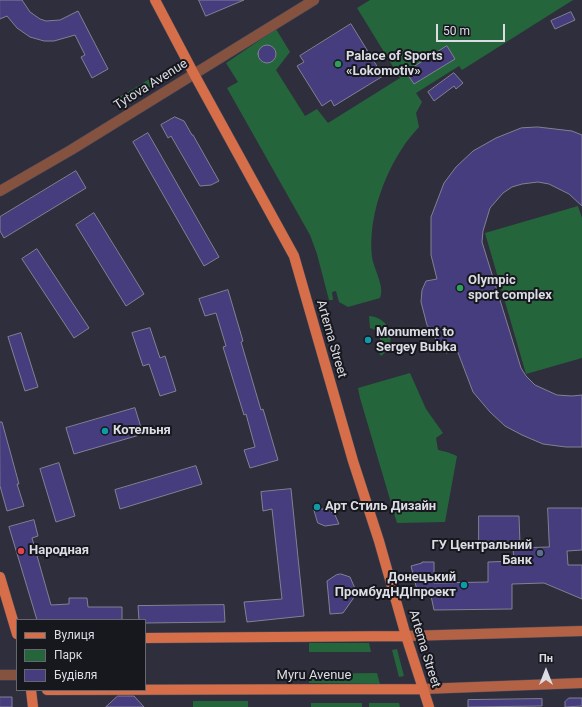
<!DOCTYPE html>
<html>
<head>
<meta charset="utf-8">
<style>
  body { margin:0 }
  #map { position:relative; width:582px; height:707px; overflow:hidden; background:#2f2e3d; font-family:Roboto,sans-serif }
  canvas { display:block }
  .legend { position:absolute; left:16px; top:619px; width:130px; height:72px; box-sizing:border-box; background:#17171e; border:1px solid #66666e; margin:0; padding:5px 7px; list-style:none; font-size:12px; color:#dcdce5 }
  .legend li { display:flex; align-items:center; gap:8px; height:20px }
  .legend b { width:20px; border:1px solid #66666e }
  .north { position:absolute; left:526px; top:651px; width:40px; height:40px; -webkit-text-stroke:3px #17171e; paint-order:stroke; rotate:0deg; font-size:11px; font-weight:700; line-height:16px; text-align:center; color:#dcdce5 }
  .north::after { content:''; display:block; margin:auto; width:14px; height:18px; background:#dcdce5; clip-path:polygon(50% 0,100% 100%,50% 72%,0 100%) }
  .scale { position:absolute; left:436px; top:24px; width:69px; height:18px; box-sizing:border-box; border:2px solid #dcdce5; border-top:0; padding-left:5px; font-size:12px; line-height:14px; white-space:nowrap; color:#dcdce5; -webkit-text-stroke:3px #17171e; paint-order:stroke }
</style>
</head>
<body>
<div id="map">
<canvas width="582" height="707"></canvas>
<ul class="legend">
<li><b style="height:5px;background:#d66f49"></b>Вулиця</li>
<li><b style="height:11px;background:#25653c"></b>Парк</li>
<li><b style="height:11px;background:#453d7d"></b>Будівля</li>
</ul>
<div class="north">Пн</div>
<div class="scale">50 m</div>
</div>
<script>
const ctx = document.querySelector('canvas').getContext('2d');
ctx.lineJoin = 'round';
function fill(path, color) {
  ctx.fillStyle = color;
  ctx.fill(path, 'evenodd');
}
function stroke(path, color, width, dash) {
  ctx.strokeStyle = color;
  ctx.lineWidth = width;
  ctx.lineCap = dash ? 'butt' : 'round';
  ctx.setLineDash(dash || []);
  ctx.stroke(path);
}
function drawText(font, color, halo, rows, align = 'center') {
  ctx.font = font + ' Roboto,sans-serif';
  ctx.lineWidth = 4;
  ctx.setLineDash([]);
  ctx.textBaseline = 'middle';
  ctx.strokeStyle = halo;
  ctx.fillStyle = color;
  for (const [text, x, y, turn = 0] of rows) {
    ctx.save();
    ctx.translate(x, y);
    ctx.rotate((+turn || 0) * Math.PI / 180);
    ctx.textAlign = isNaN(turn) ? turn : align;
    if (halo) ctx.strokeText(text, 0, 0);
    ctx.fillText(text, 0, 0);
    ctx.restore();
  }
}
fill(new Path2D(`
  M370,0H573L462,70L459,66L416,93L422,102L416,113L419,127C414,133 409,138 405,144C383,176 368,219 372,257C374,270 385,286 380,298L348,307L339,302L336,291L332,292L333,300H329L317,254L310,235L227,88L238,82L226,63L276,29L290,52L276,70L305,116L317,109L328,123L400,78L357,8Z
  M153,77L156,83L122,104L118,98Z
  M578,206L582,218V358L526,374L485,233Z
  M369,316C390,317 399,343 381,356L376,347L380,340C380,333 377,330 370,328Z
  M410,373L426,409L443,433L436,438L438,450L447,452L457,456L445,522L397,523L360,398L358,388Z
  M309,643H369L371,652H309Z
  M397,649L404,676L399,677L392,650Z
  M377,673L380,684L309,683V674Z
  M193,701H248V707H193Z
  M311,703H362V707H311Z
  M369,703H399L400,707H369Z`), '#25653c');
const building = new Path2D(`
  M0,0H22L30,12L40,19L46,21L60,20L78,11L108,69L92,78L81,57L85,55L75,35L54,41H44L30,37L17,28L7,16L0,19Z
  M199,0H244L206,16Z
  M571,12L575,20L555,29L551,21Z
  M351,24L383,76L334,106L331,100L322,106L297,66L304,62L300,56Z
  M258 54a9 9 0 1 1 18 0a9 9 0 1 1-18 0Z
  M447,46L455,59L414,84L406,72Z
  M454,73L463,83L456,89L454,86L434,101L428,92Z
  M175,117L184,121L192,135H193L219,181L211,185L200,186L171,136L168,138L161,125Z
  M538,127L572,131L582,135V206L569,194L549,184L538,182L522,184L512,187L503,193L490,208L483,231L482,242L521,368L526,376L535,385L557,395L572,396L582,395V447H566L543,444L522,435L505,426L490,412L473,392L457,350L446,353L437,341L427,325L421,302L422,290L426,281L437,279L431,255V217L444,183L456,167L473,151L496,138L521,128Z
  M148,133L219,257L204,266L133,142Z
  M76,171L86,188L4,238L0,231V217Z
  M94,213L144,294L126,306L76,225Z
  M37,249L89,328L74,338L22,259Z
  M228,290L243,341L241,342L261,410L263,409L278,460L250,468L244,450L255,447L246,414L244,415L223,347L226,346L216,313L205,316L199,299Z
  M150,328L160,358L165,356L176,391L160,396L149,364L143,366L132,333Z
  M21,333L38,387L25,391L8,337Z
  M135,408L143,434L74,454L66,428Z
  M0,422H2L19,484H17L24,506L7,511L0,486Z
  M59,463L75,516L56,522L40,469Z
  M196,466L202,484L120,509L115,490Z
  M291,489L304,616L247,622L244,602L282,599L272,509L263,511L261,492Z
  M548,508H582V550L567,551L568,565H582V599L544,583L512,584V609L434,610L430,591L418,594L411,566L422,563V562H434V583L488,582V562L514,561L513,548L549,547Z
  M314,509H328L335,515L339,524L325,526L318,523Z
  M479,516H519L520,544L479,545Z
  M34,520L38,536L32,538L51,605L69,604V598H87L88,607H122V620H37L9,527Z
  M341,574L350,577L357,593L343,613L330,614L327,581L336,575Z
  M224,605L225,622L145,623V620H139L138,606Z
  M118,696H134L144,707H106Z
  M0,697H12V707H0Z
  M569,698H582V706L565,707V702Z
  M542,699V706L468,707V700Z`);
fill(building, '#453d7d');
stroke(building, '#818193', 1);
const tertiary = new Path2D(`
  M0,191L71,150L314,0
  M0,675H17`);
const secondary = new Path2D(`
  M406,636L582,631
  M423,689L582,683`);
const primary = new Path2D(`
  M155,0L194,74L294,256L353,461L379,541L406,636L429,707
  M0,577L17,634
  M145,638L406,636
  M31,690L33,707
  M47,690L423,689`);
stroke(tertiary, '#4b4a58', 11);
stroke(secondary, '#4b4a58', 11);
stroke(primary, '#4b4a58', 11);
stroke(tertiary, '#855240', 10);
stroke(secondary, '#b36246', 10);
stroke(primary, '#d66f49', 10);
for (const [x, y, r, color] of [
  [338,64,4,"#2e9e5b"],
  [460,288,4,"#2e9e5b"],
  [368,340,4,"#0f9aa8"],
  [105,431,4,"#0f9aa8"],
  [317,507,4,"#0f9aa8"],
  [21,551,4,"#e0444e"],
  [540,553,4,"#5c6f8a"],
  [464,585,4,"#0f9aa8"]
]) {
  const dot = new Path2D();
  dot.arc(x, y, r, 0, 2 * Math.PI);
  ctx.fillStyle = color;
  ctx.fill(dot);
  stroke(dot, '#17171e', 1.5);
}
drawText('bold 13px', '#dcdce5', '#17171e', [
  ["Palace of Sports",346,57],
  ["«Lokomotiv»",346,72],
  ["Olympic",468,281],
  ["sport complex",468,296],
  ["Monument to",376,333],
  ["Sergey Bubka",376,348],
  ["Котельня",113,431],
  ["Арт Стиль Дизайн",325,507],
  ["ГУ Центральний",532,546,"right"],
  ["Банк",532,561,"right"],
  ["Народная",29,551],
  ["Донецький",456,578,"right"],
  ["ПромбудНДІпроект",456,593,"right"]
], 'left');
drawText('13px', '#dcdce5', '#17171e', [
  ["Tytova Avenue",151,85,-32],
  ["Artema Street",331,339,74],
  ["Artema Street",424,649,73],
  ["Myru Avenue",314,676]
]);
</script>
</body>
</html>
